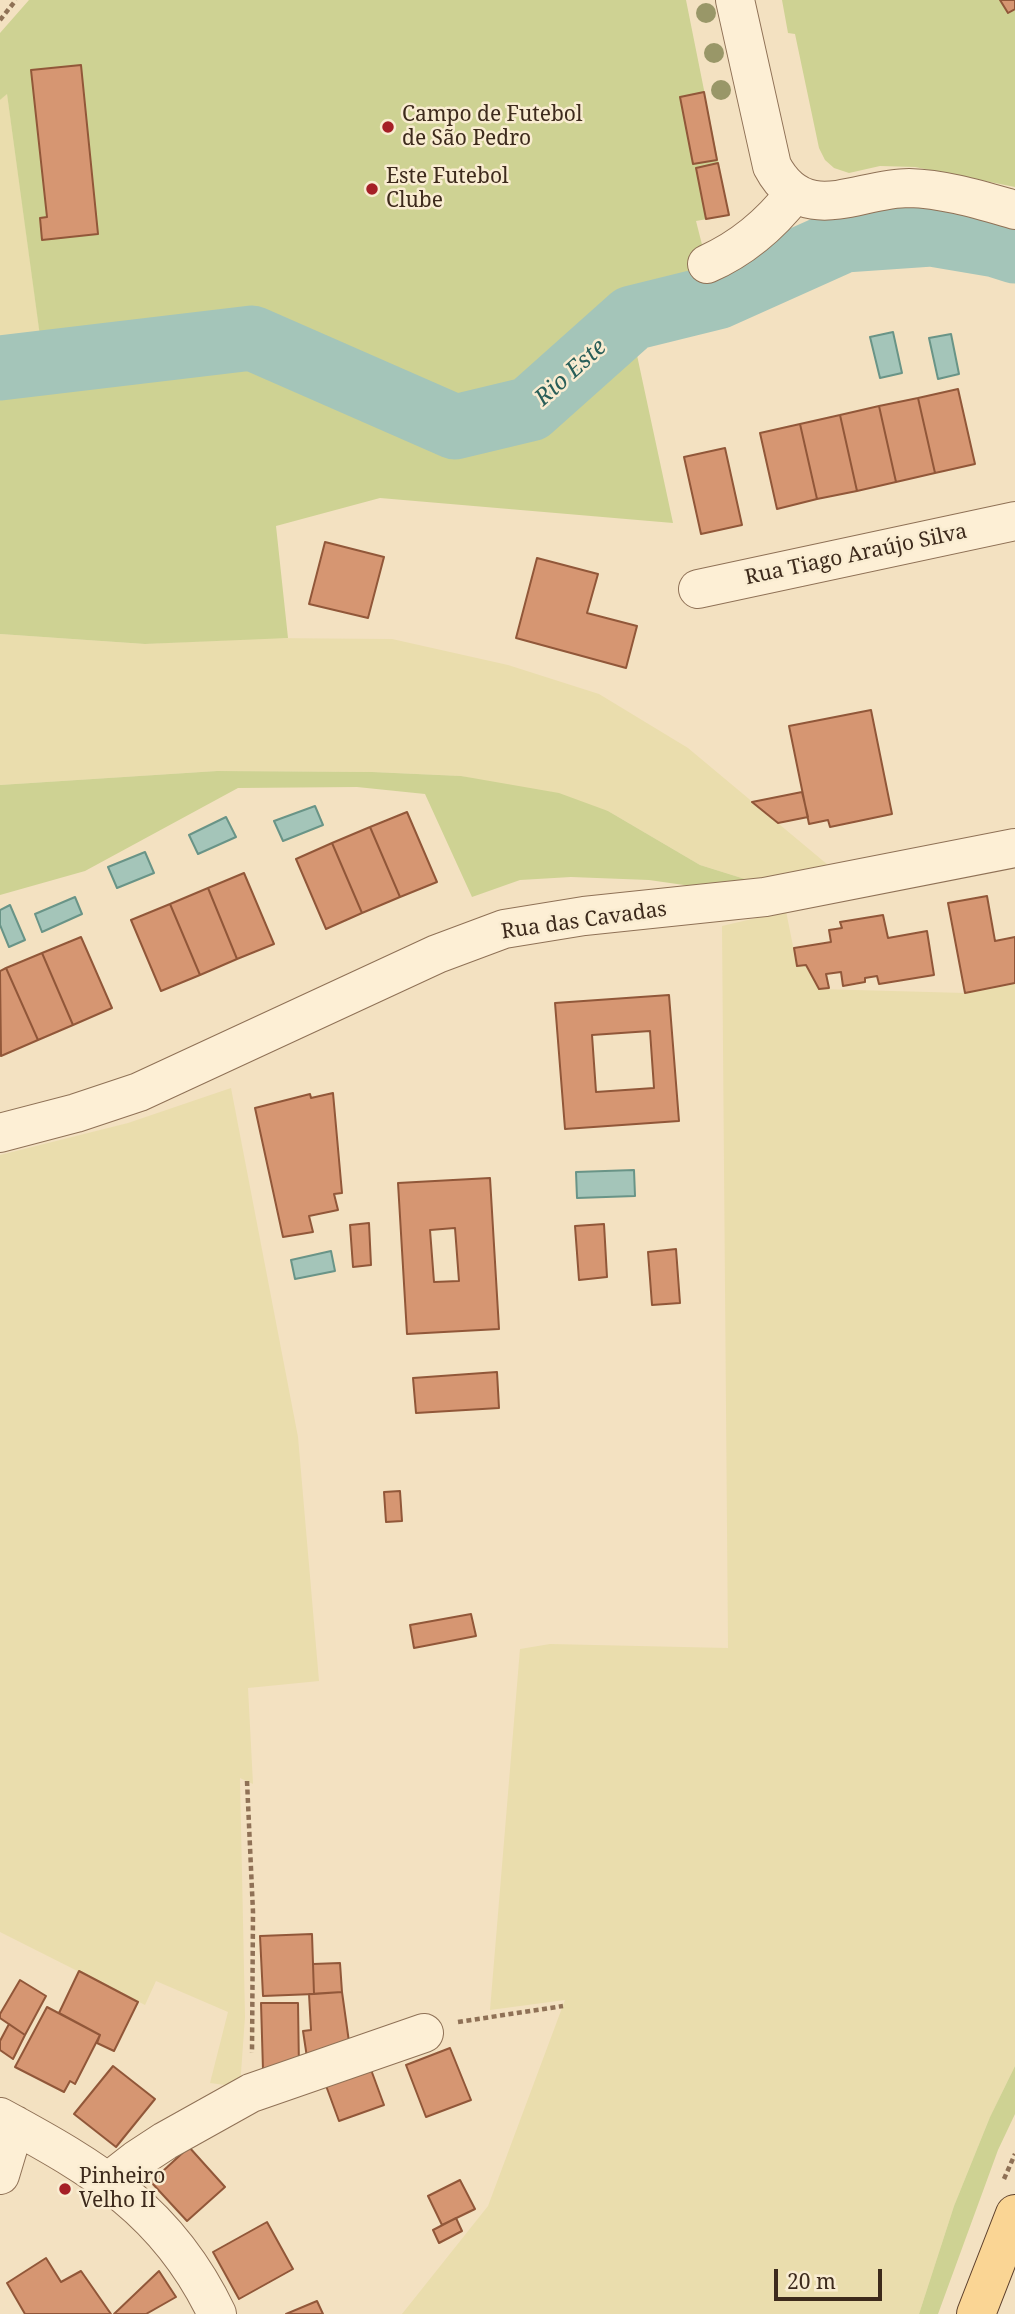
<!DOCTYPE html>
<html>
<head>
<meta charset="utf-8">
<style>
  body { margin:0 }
  #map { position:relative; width:1015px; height:2314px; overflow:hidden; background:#f3e1c1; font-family:"Noto Serif",serif }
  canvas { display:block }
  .scale { position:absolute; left:774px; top:2269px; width:108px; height:32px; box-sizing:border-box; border:4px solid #3d2a1c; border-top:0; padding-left:9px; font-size:21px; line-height:24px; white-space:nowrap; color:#3d2a1c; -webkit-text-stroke:5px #f9ecd1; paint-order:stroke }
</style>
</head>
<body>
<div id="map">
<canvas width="1015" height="2314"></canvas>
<div class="scale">20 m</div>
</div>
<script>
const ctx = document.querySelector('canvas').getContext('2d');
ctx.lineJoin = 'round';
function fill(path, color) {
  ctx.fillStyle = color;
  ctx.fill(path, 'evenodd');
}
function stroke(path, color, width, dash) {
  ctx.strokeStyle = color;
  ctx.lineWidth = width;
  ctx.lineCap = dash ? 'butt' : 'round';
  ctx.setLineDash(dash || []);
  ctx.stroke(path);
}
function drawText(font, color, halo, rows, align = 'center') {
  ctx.font = font + ' "Noto Serif",serif';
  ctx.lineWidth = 5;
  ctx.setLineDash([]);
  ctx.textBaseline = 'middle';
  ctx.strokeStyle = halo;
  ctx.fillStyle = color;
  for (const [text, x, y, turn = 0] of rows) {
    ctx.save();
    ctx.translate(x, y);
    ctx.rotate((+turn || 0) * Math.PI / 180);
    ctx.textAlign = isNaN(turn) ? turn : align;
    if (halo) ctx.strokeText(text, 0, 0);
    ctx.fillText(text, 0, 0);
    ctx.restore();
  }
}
fill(new Path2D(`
  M7,93L41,342L0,348V100Z
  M0,634L145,644L266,638L392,639L508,665L599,694L688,748L828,865L781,876L748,880L700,865L608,811L461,776L372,772L217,771L0,785Z
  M786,911L797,966L806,965L819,989L965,993L1015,983V2066L990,2117L954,2206L919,2314H402L488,2206L565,2000L490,2010L520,1649L550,1644L728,1648L722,926Z
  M231,1088L298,1437L319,1681L248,1688L253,1784L240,1778L245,2017L240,2087L210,2083L228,2012L156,1981L145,2005L0,1932V1155L128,1123Z`), '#eaddad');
fill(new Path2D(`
  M29,0H686L729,215L696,221L712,284L627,310L521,396L450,408L249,325L42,351L7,94L0,100V33Z
  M782,0H1000L1008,13L1015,9V187L915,167L880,166L849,173L834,168L825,160L819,148L795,34L788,33Z
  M632,332L673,523L380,498L276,526L288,638L145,644L0,634V381L250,350L447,436L534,419Z
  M217,771L372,772L461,776L559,793L608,811L700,865L748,880L698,887L649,880L571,877L520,880L472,897L425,794L357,787L238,788L85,871L0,895V785Z
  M1015,2066V2114L998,2150L938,2314H919L954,2206L990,2117Z`), '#ced293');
const water = new Path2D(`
  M893,332L902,373L880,378L870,337Z
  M951,334L959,374L938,379L929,338Z
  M315,806L323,825L283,841L274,821Z
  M226,817L236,837L198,854L189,835Z
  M145,852L154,873L117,888L108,867Z
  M75,897L82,914L42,932L35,914Z
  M10,905L25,940L9,947L0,925V910Z
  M634,1170L635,1196L577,1198L576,1172Z
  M331,1251L335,1271L295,1279L291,1260Z`);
fill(water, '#a4c5b9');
stroke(water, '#699487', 2);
stroke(new Path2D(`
  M0,368L252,338L455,427L530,409L632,318L717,297L844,240L931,234L996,245L1015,251`), '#a4c5b9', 65);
const building = new Path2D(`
  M1000,0H1015V9L1008,13Z
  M81,65L98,234L42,240L40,218L47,217L31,70Z
  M704,92L717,160L693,164L680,97Z
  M718,163L729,215L706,219L696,168Z
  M958,389L975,464L935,473L918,398Z
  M918,398L935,473L896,482L879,406Z
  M879,406L896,482L857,491L840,415Z
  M840,415L857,491L817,499L800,424Z
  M800,424L817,499L777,509L760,433Z
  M725,448L742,525L701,534L684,457Z
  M325,542L384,557L368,618L309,604Z
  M537,558L598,574L587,613L637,626L626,668L516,638Z
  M871,710L892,814L830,827L828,820L809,824L789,726Z
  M802,792L808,817L778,823L752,802Z
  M407,812L437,882L400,897L370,827Z
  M370,827L400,897L362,913L332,843Z
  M332,843L362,913L326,929L296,859Z
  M244,873L274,944L237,959L208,888Z
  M208,888L237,959L200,975L170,904Z
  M987,896L995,941L1015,937V983L965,993L948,903Z
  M170,904L200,975L161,991L131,920Z
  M883,915L888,938L927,931L934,975L879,984L877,976L865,978V982L843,986L841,972L826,974L829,988L819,989L806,965L797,966L794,948L831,942L829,930L842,928L840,922Z
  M81,937L112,1008L73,1025L42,953Z
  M42,953L73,1025L38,1040L6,968Z
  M6,968L38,1040L1,1056L0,971Z
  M669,995L679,1121L565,1129L555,1003ZM650,1031L654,1088L596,1092L592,1035Z
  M333,1093L342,1193L334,1194L338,1210L309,1216L313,1232L283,1237L255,1108L310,1094L311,1098Z
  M490,1178L499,1329L407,1334L398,1183ZM455,1228L459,1281L434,1282L430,1230Z
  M369,1223L371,1265L353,1267L350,1225Z
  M604,1224L607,1277L579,1280L575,1226Z
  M676,1249L680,1303L652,1305L648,1252Z
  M497,1372L499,1408L416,1413L413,1378Z
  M400,1491L402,1521L386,1522L384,1492Z
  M471,1614L476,1636L414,1648L410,1625Z
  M312,1934L314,1994L263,1996L260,1936Z
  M340,1963L342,1992L314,1994L313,1964Z
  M79,1971L138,2002L114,2051L97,2043L100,2035L59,2013Z
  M20,1980L46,1996L25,2035L0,2018V2014Z
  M342,1992L350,2049L308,2064L303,2031L311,2030L309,1994Z
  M261,2003H298L299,2069L263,2070Z
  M47,2007L100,2035L75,2084L70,2081L64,2092L15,2067Z
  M9,2024L25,2035L13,2059L0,2050V2041Z
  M450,2048L471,2100L426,2117L406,2065Z
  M113,2066L155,2099L116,2147L74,2114Z
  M370,2067L384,2105L339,2121L325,2083Z
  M189,2147L225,2187L187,2221L151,2182Z
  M460,2180L475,2209L442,2225L428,2196Z
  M456,2218L462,2231L439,2243L433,2230Z
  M267,2222L293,2269L239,2299L213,2252Z
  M46,2258L61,2282L81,2271L111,2314H25L7,2283Z
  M159,2271L176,2297L146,2314H114Z
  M317,2301L323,2314H286Z`);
fill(building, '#d69672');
stroke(building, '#915739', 2);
const minor = new Path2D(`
  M735,0L772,166C805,228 857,188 909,188C945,189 980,200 1015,210
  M707,264C743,248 770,225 794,194
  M698,589L1015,521
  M0,1133L76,1113L139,1092L437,954L504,929L584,916L765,897L1015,848
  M0,2117C96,2169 168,2211 217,2314
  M0,2175L15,2125
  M109,2181L136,2160L165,2141L251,2093L424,2033`);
const major = new Path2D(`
  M976,2314L1015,2214`);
stroke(minor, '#8f7156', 40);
stroke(major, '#5c3f2b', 40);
stroke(new Path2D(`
  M0,20L16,0
  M247,1781L253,1912L252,2053
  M458,2022L563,2006
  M1004,2179L1015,2154`), '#8f7156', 4.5, [5, 3.5]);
stroke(minor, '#fdefd5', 38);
stroke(major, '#fad594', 38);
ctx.fillStyle = '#999768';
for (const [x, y] of [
  [706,13],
  [714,53],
  [721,90]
]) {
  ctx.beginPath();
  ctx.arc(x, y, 10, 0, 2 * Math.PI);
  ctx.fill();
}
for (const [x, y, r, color] of [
  [388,127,7,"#a51f26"],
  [372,189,7,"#a51f26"],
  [65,2189,7,"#a51f26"]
]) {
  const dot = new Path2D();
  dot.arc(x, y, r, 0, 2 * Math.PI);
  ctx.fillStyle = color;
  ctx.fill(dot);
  stroke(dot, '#f9ecd1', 2.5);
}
drawText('21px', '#3d2a1c', '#f9ecd1', [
  ["Campo de Futebol",402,115],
  ["de São Pedro",402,139],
  ["Este Futebol",386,177],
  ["Clube",386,201],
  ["Pinheiro",79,2177],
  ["Velho II",79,2201]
], 'left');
drawText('21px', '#3d2a1c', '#f9ecd1', [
  ["Rua Tiago Araújo Silva",856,555,-12],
  ["Rua das Cavadas",584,921,-8]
]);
drawText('italic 23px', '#295e58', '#f9ecd1', [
  ["Rio Este",571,373,-42]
]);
</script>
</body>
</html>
